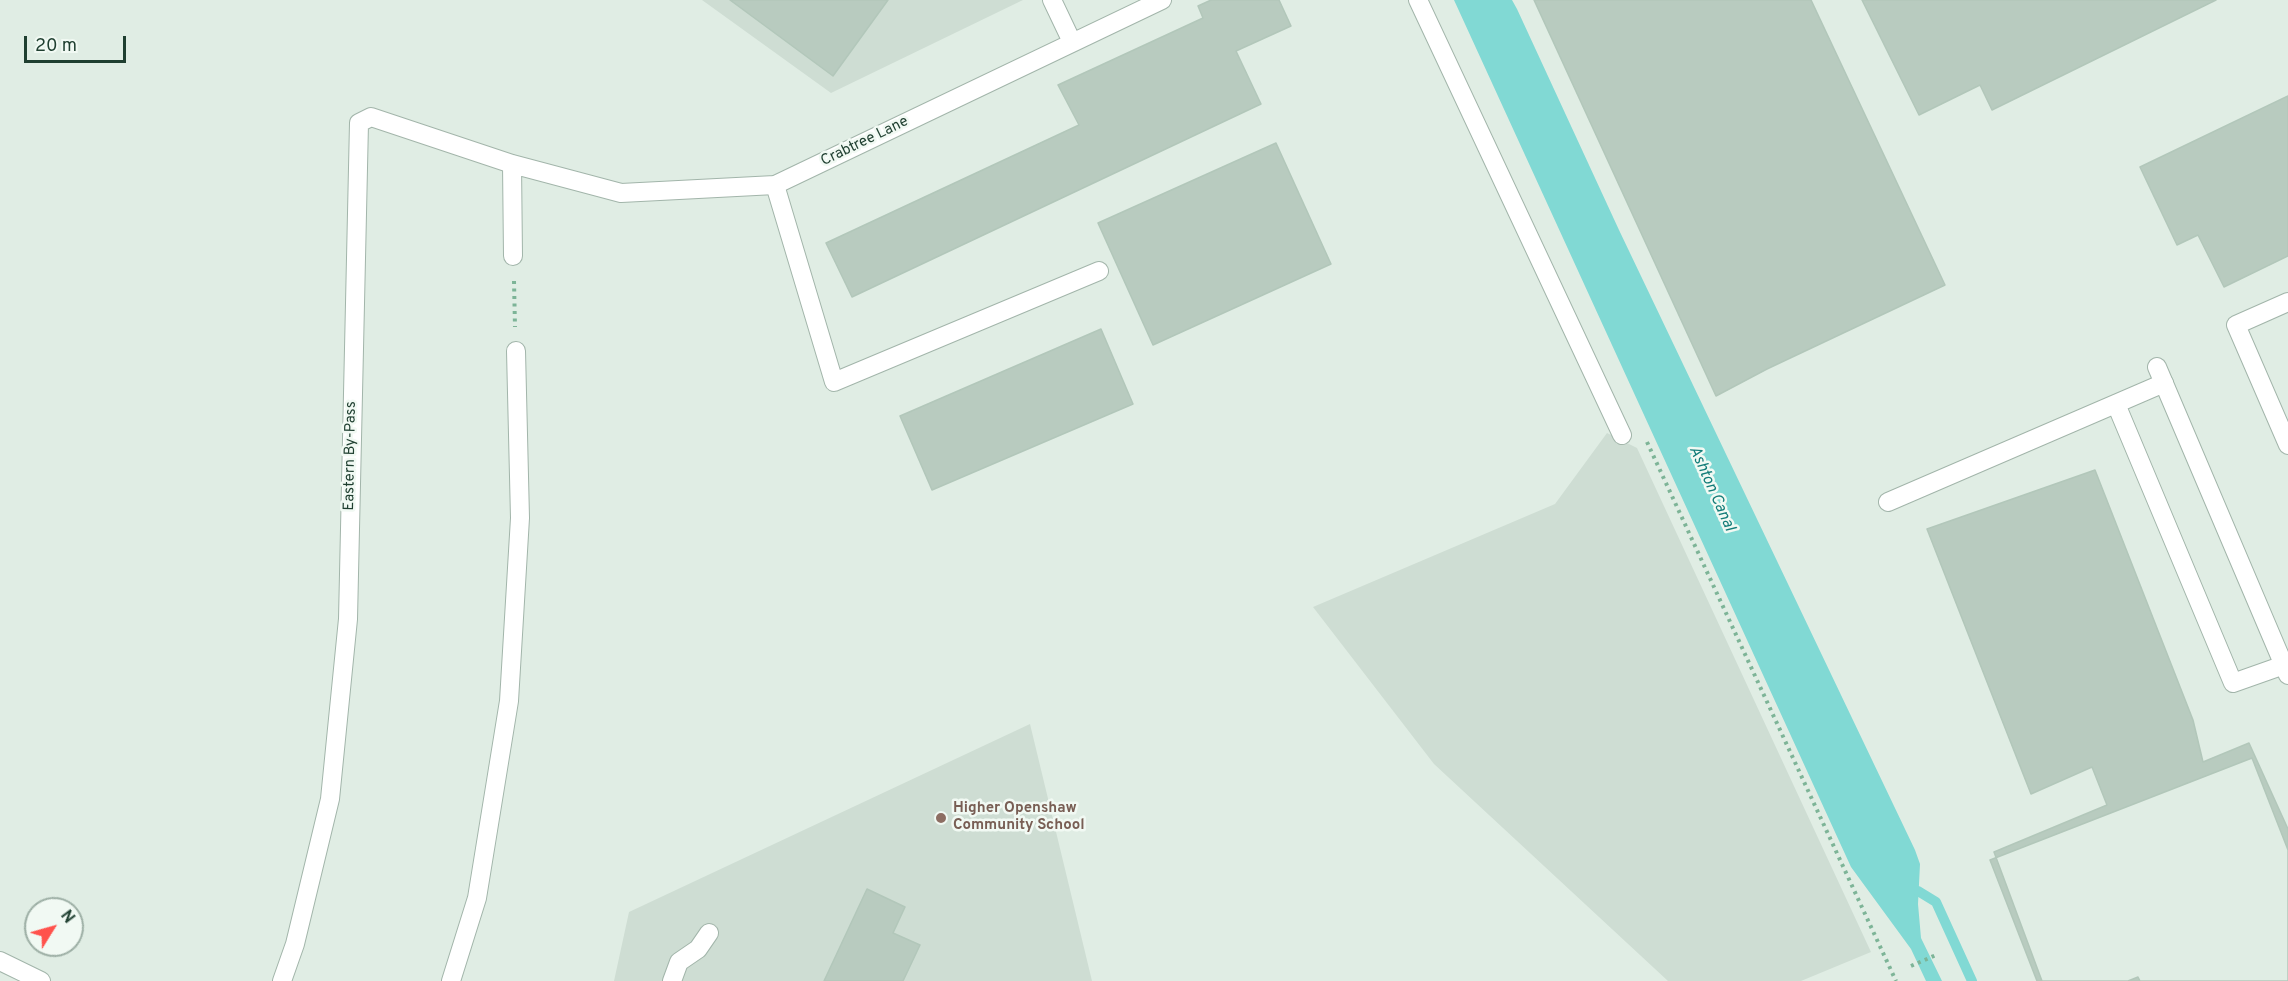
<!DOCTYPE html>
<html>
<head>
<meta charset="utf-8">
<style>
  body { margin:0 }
  #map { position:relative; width:2288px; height:981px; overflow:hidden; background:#e0ede4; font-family:Overpass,sans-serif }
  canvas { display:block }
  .north { position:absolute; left:24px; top:897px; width:60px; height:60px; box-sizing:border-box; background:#f1f9f3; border:2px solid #9dafa5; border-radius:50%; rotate:53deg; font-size:16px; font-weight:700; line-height:24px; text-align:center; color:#1f3f30 }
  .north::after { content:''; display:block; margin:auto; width:21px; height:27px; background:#ff524c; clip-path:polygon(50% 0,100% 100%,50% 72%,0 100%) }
  .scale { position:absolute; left:24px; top:36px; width:102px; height:27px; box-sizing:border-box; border:3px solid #1f3f30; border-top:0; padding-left:8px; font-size:18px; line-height:21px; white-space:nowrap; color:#1f3f30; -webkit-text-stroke:4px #f1f9f3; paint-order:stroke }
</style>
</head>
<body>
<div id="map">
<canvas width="2288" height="981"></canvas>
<div class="north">N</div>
<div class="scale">20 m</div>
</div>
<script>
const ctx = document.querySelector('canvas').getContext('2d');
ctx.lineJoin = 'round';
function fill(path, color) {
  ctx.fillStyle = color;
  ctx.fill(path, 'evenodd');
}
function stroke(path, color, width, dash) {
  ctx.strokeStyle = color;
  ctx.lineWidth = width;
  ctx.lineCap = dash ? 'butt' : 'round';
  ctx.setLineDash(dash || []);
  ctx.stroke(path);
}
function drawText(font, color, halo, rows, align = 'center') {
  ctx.font = font + ' Overpass,sans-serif';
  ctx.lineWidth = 5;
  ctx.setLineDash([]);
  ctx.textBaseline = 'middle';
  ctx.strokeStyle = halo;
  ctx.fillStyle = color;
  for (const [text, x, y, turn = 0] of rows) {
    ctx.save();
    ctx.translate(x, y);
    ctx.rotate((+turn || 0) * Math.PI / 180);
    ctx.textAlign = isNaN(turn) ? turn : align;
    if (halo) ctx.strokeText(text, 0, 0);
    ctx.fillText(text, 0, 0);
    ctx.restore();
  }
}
fill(new Path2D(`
  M702,0H1023L831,93Z
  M1607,433L1637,448L1871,952L1801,981H1668L1434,764L1313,607L1555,504Z
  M1030,724L1092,981H614L629,912Z`), '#ceddd3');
fill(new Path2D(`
  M1454,0H1512L1517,9L1619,230L1915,850L1920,864L1918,904L1921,938L1942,981H1926L1911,949L1851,867Z`), '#81d9d4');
stroke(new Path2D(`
  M1918,891L1936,902L1972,981`), '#81d9d4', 10);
const building = new Path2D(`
  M730,0H888L833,76Z
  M1211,0H1279L1291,26L1236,51L1261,104L852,297L826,243L1079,125L1058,85L1203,18L1198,6Z
  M1534,0H1811L1945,285L1767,369L1716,396Z
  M1862,0H2216L1992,110L1980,85L1919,115Z
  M2288,96V256L2224,287L2198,235L2177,245L2140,167Z
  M1276,143L1331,264L1153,345L1098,223Z
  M1101,329L1133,404L932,490L900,416Z
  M2095,470L2193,720L2203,762L2249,743L2288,829V981H2140L2138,977L2128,981H2042L1994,852L2107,805L2092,767L2031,794L1927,529Z
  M2252,758L2288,850V981H2037L1990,860Z
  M867,889L905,907L893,933L920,945L903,981H824Z`);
fill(building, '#b8cbbf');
stroke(building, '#b2c7ba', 1.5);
const lane = new Path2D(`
  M1418,0L1622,435
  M775,185L834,382L1099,271
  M2288,302L2236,325L2288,445
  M2116,404L2233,683L2284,665
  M1888,502L2164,383
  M672,981L679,962L698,949L709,933`);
const street = new Path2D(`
  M1052,0L1072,42
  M512,164L513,256
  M2157,367L2288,675
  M0,961L41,981
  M282,981L295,944L330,799L348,619L359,123L371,117L512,164L621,193L775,185L1162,0
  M451,981L477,898L509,701L520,518L516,351`);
stroke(lane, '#a2b5aa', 20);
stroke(street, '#a2b5aa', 20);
stroke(new Path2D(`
  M514,281L515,327
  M1647,442L1896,981
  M1911,966L1936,955`), '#7db497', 4, [3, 4.5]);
stroke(lane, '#fff', 18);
stroke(street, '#fff', 18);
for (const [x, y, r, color] of [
  [941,818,6,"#8d6e63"]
]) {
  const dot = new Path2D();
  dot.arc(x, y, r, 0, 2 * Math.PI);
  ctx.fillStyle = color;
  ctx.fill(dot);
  stroke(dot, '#f1f9f3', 2);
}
drawText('15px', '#1f3f30', '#f1f9f3', [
  ["Crabtree Lane",865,142,-26],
  ["Eastern By-Pass",351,456,-89]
]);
drawText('bold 15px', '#785e54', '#f1f9f3', [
  ["Higher Openshaw",953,809],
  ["Community School",953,826]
], 'left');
drawText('italic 16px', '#127c78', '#f1f9f3', [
  ["Ashton Canal",1711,489,66]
]);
</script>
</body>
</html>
